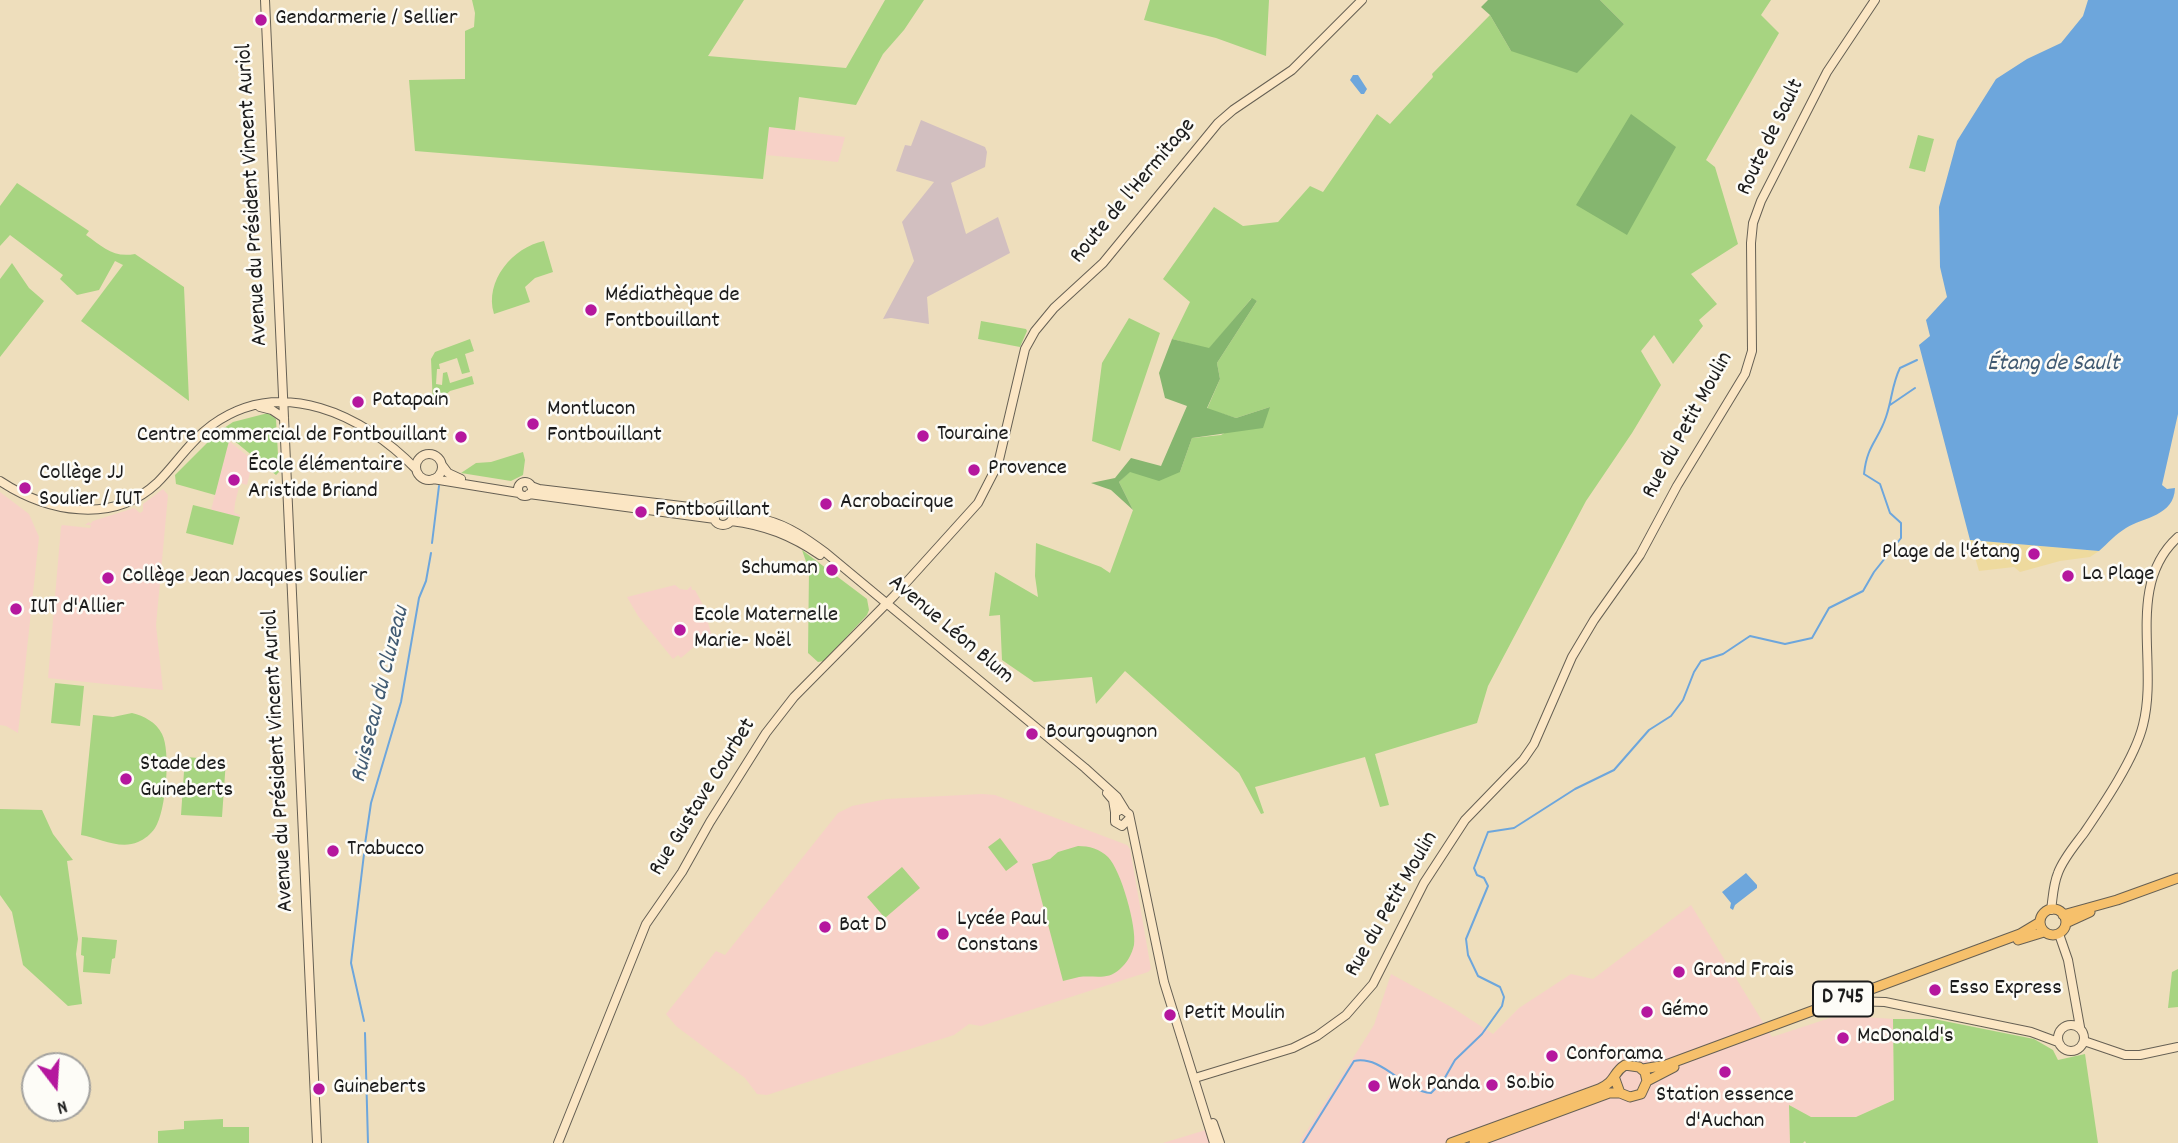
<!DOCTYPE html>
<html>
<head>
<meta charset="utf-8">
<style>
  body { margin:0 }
  #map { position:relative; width:2178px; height:1143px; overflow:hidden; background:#eedebc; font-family:Dekko,sans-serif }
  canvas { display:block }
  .north { position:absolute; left:21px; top:1052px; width:70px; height:70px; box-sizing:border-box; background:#fdfcf7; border:2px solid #a3a29f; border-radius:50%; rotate:163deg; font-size:19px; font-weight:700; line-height:28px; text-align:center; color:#1c1c1c }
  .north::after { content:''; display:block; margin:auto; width:24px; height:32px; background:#b5179e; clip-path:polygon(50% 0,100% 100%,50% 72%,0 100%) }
</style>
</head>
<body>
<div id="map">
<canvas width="2178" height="1143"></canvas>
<div class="north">N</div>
</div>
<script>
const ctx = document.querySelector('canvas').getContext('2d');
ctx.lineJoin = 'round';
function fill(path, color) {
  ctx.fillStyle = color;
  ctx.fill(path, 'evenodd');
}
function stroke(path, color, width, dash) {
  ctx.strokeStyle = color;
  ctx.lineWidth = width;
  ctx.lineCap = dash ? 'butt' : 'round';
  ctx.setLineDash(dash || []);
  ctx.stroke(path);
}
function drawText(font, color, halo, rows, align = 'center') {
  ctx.font = font + ' Dekko,sans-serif';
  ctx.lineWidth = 5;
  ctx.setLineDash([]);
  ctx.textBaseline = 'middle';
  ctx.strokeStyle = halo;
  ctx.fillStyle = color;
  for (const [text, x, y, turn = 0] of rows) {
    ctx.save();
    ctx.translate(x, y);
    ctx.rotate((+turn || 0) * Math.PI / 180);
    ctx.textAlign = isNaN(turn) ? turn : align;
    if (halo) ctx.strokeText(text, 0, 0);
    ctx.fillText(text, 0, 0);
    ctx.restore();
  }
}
fill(new Path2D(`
  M769,127L845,137L838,162L766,155Z
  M229,441L249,457L252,464L247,485L240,483L235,503L234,513L240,515V517L211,510Z
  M163,489L168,495L156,625L163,690L48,678L61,527L62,525L90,528L91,525H85L89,522L90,524L93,521L134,508L140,513L143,511V504Z
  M0,492L29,514L39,537L18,733L6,726L0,725Z
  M675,585L680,589L687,590L691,586L692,590H695L703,605L714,644L695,646L681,658L678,655L673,659L638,616L627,597Z
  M982,794L995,795L1127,845L1130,849L1151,969L1148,972L981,1026L969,1024L954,1035L767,1095L757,1094L745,1078L676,1026L666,1014L716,951L725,955L838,813L852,806L887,799Z
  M1691,905L1772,1037L1839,1015L1893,1019L1894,1100L1856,1117H1811L1789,1105L1790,1143H1299L1374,1025L1391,974L1453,1008L1493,1034L1519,1008L1571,974L1593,979Z
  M1209,1129L1214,1143H1163Z`), '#f7d1c7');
fill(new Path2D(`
  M921,120L985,147L987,152L985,167L951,183L966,234L998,217L1010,253L927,297L929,324L891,318L883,319L914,261L902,222L934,182L896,171L905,145L911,146Z`), '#d2bfc0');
fill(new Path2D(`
  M472,0H744L708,56L846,68L885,0H924L904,30L883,54L856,105L799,97L795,130L769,127L763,179L415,151L409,80L465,79V31L474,27L475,13Z
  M1150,0H1269L1266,56L1216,38L1144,20Z
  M1600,0H1771L1761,15L1779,33L1706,160L1715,167L1738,244L1691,274L1717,304L1699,320L1703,326L1673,364L1654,335L1641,351L1661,385L1632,433L1586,501L1488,686L1477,723L1375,754L1389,805L1380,807L1365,757L1255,787L1264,813L1261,814L1239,773L1125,671L1096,704L1092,677L1034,682L1002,660L1000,615L989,616L995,572L1038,597L1035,576L1036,543L1101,567L1110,573L1133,510L1119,482L1130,471L1180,472L1192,438L1221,435L1270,407L1236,418L1207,409L1220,379L1217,363L1257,301L1251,299L1209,349L1172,339L1190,302L1163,279L1214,207L1243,226L1278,222L1310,186L1323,192L1377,114L1390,124L1433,77L1432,74L1490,15L1511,51L1624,24Z
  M1918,135L1934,139L1925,172L1909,168Z
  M17,183L89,231L86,235C103,247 113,258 135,254L184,287L189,401L81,321L123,265L115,261L99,290L77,295L60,279L63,275L10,235L0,246V206Z
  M544,241L553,272L535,278L525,287L530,302L494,314C484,281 513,247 544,241Z
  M12,263L29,288L44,301L0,357V279Z
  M1129,318L1160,333L1120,451L1092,441L1102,363Z
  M981,321L1026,329L1027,331L1020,347L978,339Z
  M470,339L474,351L465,354L470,372L462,374L457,358L439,364L440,369H437L436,384L442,385L443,373L447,372L450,383L472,376L474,384L450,391L433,406L431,359L435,352Z
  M268,413L276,419L279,472L276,475L221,430L233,422Z
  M218,432L229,441L215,495L176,484L175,475Z
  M523,452L525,460L523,475L511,481L461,473L476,463L491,462Z
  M193,505L240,517L233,545L186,533Z
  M802,550L867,599L869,610L867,615L824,661L818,662L808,653L809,570Z
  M55,683L84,686L80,726L51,723Z
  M132,713C144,716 156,722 162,734C171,751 166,812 155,828C151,834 145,839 138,842C120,850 99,838 81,835L93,715L113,717Z
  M185,757L226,760L222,817L181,815Z
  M0,809L42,810L53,834L73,860L67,861L78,939L76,954L82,1004L68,1006L23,965L12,912L0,895Z
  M1000,838L1018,862L1006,871L988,847Z
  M1078,846C1089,846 1100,849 1108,857C1121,870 1137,927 1134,945C1132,954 1127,963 1120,969C1107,981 1095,975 1079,977C1074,978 1068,980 1063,981L1032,864L1050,859L1058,852Z
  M902,867L920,888L885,918L867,897Z
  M82,937L117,940L115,958L112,959L110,974L83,972L84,956L81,955Z
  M2178,969V1007L2168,1008L2172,972Z
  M1893,1019H1934L2034,1039L2053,1050L2058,1060L2085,1054L2098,1143H1806L1805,1141L1803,1143H1790L1789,1105L1811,1117H1856L1894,1100Z
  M223,1119V1127H249V1143H158V1131L184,1129V1121Z`), '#a7d481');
fill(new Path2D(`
  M1488,0H1600L1624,24L1577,73L1511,51L1490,15L1481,7Z
  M1631,114L1676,147L1627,235L1576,205Z
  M1252,298L1257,301L1217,363L1220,379L1207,408L1236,418L1270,407L1263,428L1192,438L1180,472L1159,481L1130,472L1119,482L1133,510L1111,490L1091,483L1115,478L1131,458L1161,466L1187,406L1165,398L1159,373L1172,339L1209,348Z`), '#85b66f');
fill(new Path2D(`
  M1970,540L2099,551L2090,557L2060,561L2020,572L2014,567L1979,571Z`), '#eeda9e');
fill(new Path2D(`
  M2088,0H2178V414L2162,485L2167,489L2175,488C2174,516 2144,517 2126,528C2116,534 2108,543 2099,551L1970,540L1919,345L1930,336L1926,320L1947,297L1940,267L1939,207L1957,141L1996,79L2027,59L2061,43L2083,16Z
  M1353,75H1358L1367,89L1364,94H1361L1350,80Z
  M1746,873L1757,885V888L1735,905L1733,910L1730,908L1731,903L1722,892Z`), '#6da6dc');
stroke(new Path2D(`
  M1890,405L1915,388
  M432,543L439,486
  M365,844L371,803L401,702L419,598L426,581L431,553
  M364,854L351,963L364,1021
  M365,1033L368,1143
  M1303,1143L1354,1061C1383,1055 1403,1091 1431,1093L1443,1081L1455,1060L1482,1034L1502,1006L1504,997L1500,987L1478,976L1468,955L1466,939L1488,886L1484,878L1477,875L1474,868L1488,832L1514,828L1575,789L1614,770L1649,730L1671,716L1683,700L1694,672L1701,661L1723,654L1750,636L1785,644L1812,638L1829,608L1863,591L1874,572L1901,538V523L1890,513L1880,484L1864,474C1867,445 1878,441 1886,417C1892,400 1892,384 1900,368L1917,360`), '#6da6dc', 2);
const secondary = new Path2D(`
  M265,0L317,1143
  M260,407L272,410L284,418
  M416 467a13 13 0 1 1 26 0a13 13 0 1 1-26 0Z
  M442,465L448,473L461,479
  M433,479L519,493
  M0,481C47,512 112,525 157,483C176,464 190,441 212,425C281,375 364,415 416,469
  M518 489a7 7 0 1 1 14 0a7 7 0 1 1-14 0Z
  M531,486L539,489L715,510
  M529,494L715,519
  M713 515a10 10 0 1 1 20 0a10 10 0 1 1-20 0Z
  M733,511C744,517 754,517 766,520C789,526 807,539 826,553L1085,768L1117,797L1125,810
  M731,521C765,525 792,536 820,555
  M1107,793L1113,800L1115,812
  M1129,819L1122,826L1115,822V813L1122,809L1129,814L1164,982L1214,1143
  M2051,910C2053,897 2053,885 2058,873C2063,859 2075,845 2084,833C2103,805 2135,758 2143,725C2159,663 2125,585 2178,537
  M2059,934L2068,960L2080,1027
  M1849,1001L1885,1002L2031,1032L2058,1042
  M2058 1038a13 13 0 1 1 26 0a13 13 0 1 1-26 0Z
  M2084,1041L2125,1055H2140L2178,1047
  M1195,1078L1293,1048L1317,1036L1346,1015L1373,984L1424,883L1465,820L1523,760L1534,744L1572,657L1594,620L1640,555L1677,486L1745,374L1752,351L1751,243L1753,223L1761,201L1827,72L1875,0
  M1213,1123L1220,1143
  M558,1143L646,924L682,872L710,822L766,733L794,697L894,596L978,503L998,464L1025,349L1035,331L1054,308L1103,263L1218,123L1233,110L1292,70L1362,0`);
const primary = new Path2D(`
  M2040 922a13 13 0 1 1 26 0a13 13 0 1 1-26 0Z
  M2063,915L2117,900L2178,878
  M2066,923L2090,912
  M2018,940L2044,932
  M1643,1069L1666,1065L2020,934L2040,922
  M1647,1081L1674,1067
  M1451,1143L1599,1089C1617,1081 1612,1073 1625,1065L1639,1067L1645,1072L1647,1081L1641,1094L1630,1097L1620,1093L1615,1079
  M1474,1143L1609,1093H1620`);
stroke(secondary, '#666054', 10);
stroke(primary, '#666054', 11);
stroke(secondary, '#fbe6c4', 8);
stroke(primary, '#f6c06b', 9);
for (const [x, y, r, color] of [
  [261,20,7,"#b5179e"],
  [591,310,7,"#b5179e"],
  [358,402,7,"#b5179e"],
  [533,424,7,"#b5179e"],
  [923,436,7,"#b5179e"],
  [461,437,7,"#b5179e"],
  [974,470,7,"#b5179e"],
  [234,480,7,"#b5179e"],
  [25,488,7,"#b5179e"],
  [826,504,7,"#b5179e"],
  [641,512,7,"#b5179e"],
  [2034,554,7,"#b5179e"],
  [832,570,7,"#b5179e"],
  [2068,576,7,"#b5179e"],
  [108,578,7,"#b5179e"],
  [16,609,7,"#b5179e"],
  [680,630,7,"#b5179e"],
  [1032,734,7,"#b5179e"],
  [126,779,7,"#b5179e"],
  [333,851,7,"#b5179e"],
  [825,927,7,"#b5179e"],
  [943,934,7,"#b5179e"],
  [1679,972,7,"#b5179e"],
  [1935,990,7,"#b5179e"],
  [1647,1012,7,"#b5179e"],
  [1170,1015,7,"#b5179e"],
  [1843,1038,7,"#b5179e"],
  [1552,1056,7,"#b5179e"],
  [1725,1072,7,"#b5179e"],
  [1492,1085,7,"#b5179e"],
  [1374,1086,7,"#b5179e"],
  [319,1089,7,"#b5179e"]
]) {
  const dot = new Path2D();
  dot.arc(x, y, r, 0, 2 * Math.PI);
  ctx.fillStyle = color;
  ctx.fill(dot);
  stroke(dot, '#fdfcf7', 2.5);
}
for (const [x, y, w] of [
  [1843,999,60]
]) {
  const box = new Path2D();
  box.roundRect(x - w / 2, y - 17.5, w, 35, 5);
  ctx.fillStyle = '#fdfcf7';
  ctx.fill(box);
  stroke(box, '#1c1c1c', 2);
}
drawText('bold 21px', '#1c1c1c', null, [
  ["D 745",1843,999]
]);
drawText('23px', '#1c1c1c', '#fdfcf7', [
  ["Gendarmerie / Sellier",275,20],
  ["Médiathèque de",605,297],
  ["Fontbouillant",605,323],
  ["Patapain",372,402],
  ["Montlucon",547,411],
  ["Fontbouillant",547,437],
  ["Touraine",937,436],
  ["Centre commercial de Fontbouillant",447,437,"right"],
  ["École élémentaire",248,467],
  ["Aristide Briand",248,493],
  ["Provence",988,470],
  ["Collège JJ",39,475],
  ["Soulier / IUT",39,501],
  ["Acrobacirque",840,504],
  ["Fontbouillant",655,512],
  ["Plage de l'étang",2020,554,"right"],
  ["Schuman",818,570,"right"],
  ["La Plage",2082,576],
  ["Collège Jean Jacques Soulier",122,578],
  ["IUT d'Allier",30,609],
  ["Ecole Maternelle",694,617],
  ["Marie- Noël",694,643],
  ["Bourgougnon",1046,734],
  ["Stade des",140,766],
  ["Guineberts",140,792],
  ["Trabucco",347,851],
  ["Lycée Paul",957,921],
  ["Constans",957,947],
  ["Bat D",839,927],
  ["Grand Frais",1693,972],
  ["Esso Express",1949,990],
  ["Gémo",1661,1012],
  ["Petit Moulin",1184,1015],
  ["McDonald's",1857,1038],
  ["Conforama",1566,1056],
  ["So.bio",1506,1085],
  ["Wok Panda",1388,1086],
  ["Guineberts",333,1089],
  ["Station essence",1725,1097,"center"],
  ["d'Auchan",1725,1123,"center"]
], 'left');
drawText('23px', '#1c1c1c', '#fdfcf7', [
  ["Route de Sault",1772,138,-64],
  ["Route de l'Hermitage",1134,192,-50],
  ["Avenue du Président Vincent Auriol",254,195,-93],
  ["Rue du Petit Moulin",1689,426,-61],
  ["Avenue Léon Blum",950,631,40],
  ["Avenue du Président Vincent Auriol",280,761,-93],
  ["Rue Gustave Courbet",704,798,-58],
  ["Rue du Petit Moulin",1393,905,-60]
]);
drawText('italic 24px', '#405a72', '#fdfcf7', [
  ["Étang de Sault",2053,366],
  ["Ruisseau du Cluzeau",382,695,-76]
]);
</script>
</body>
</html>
